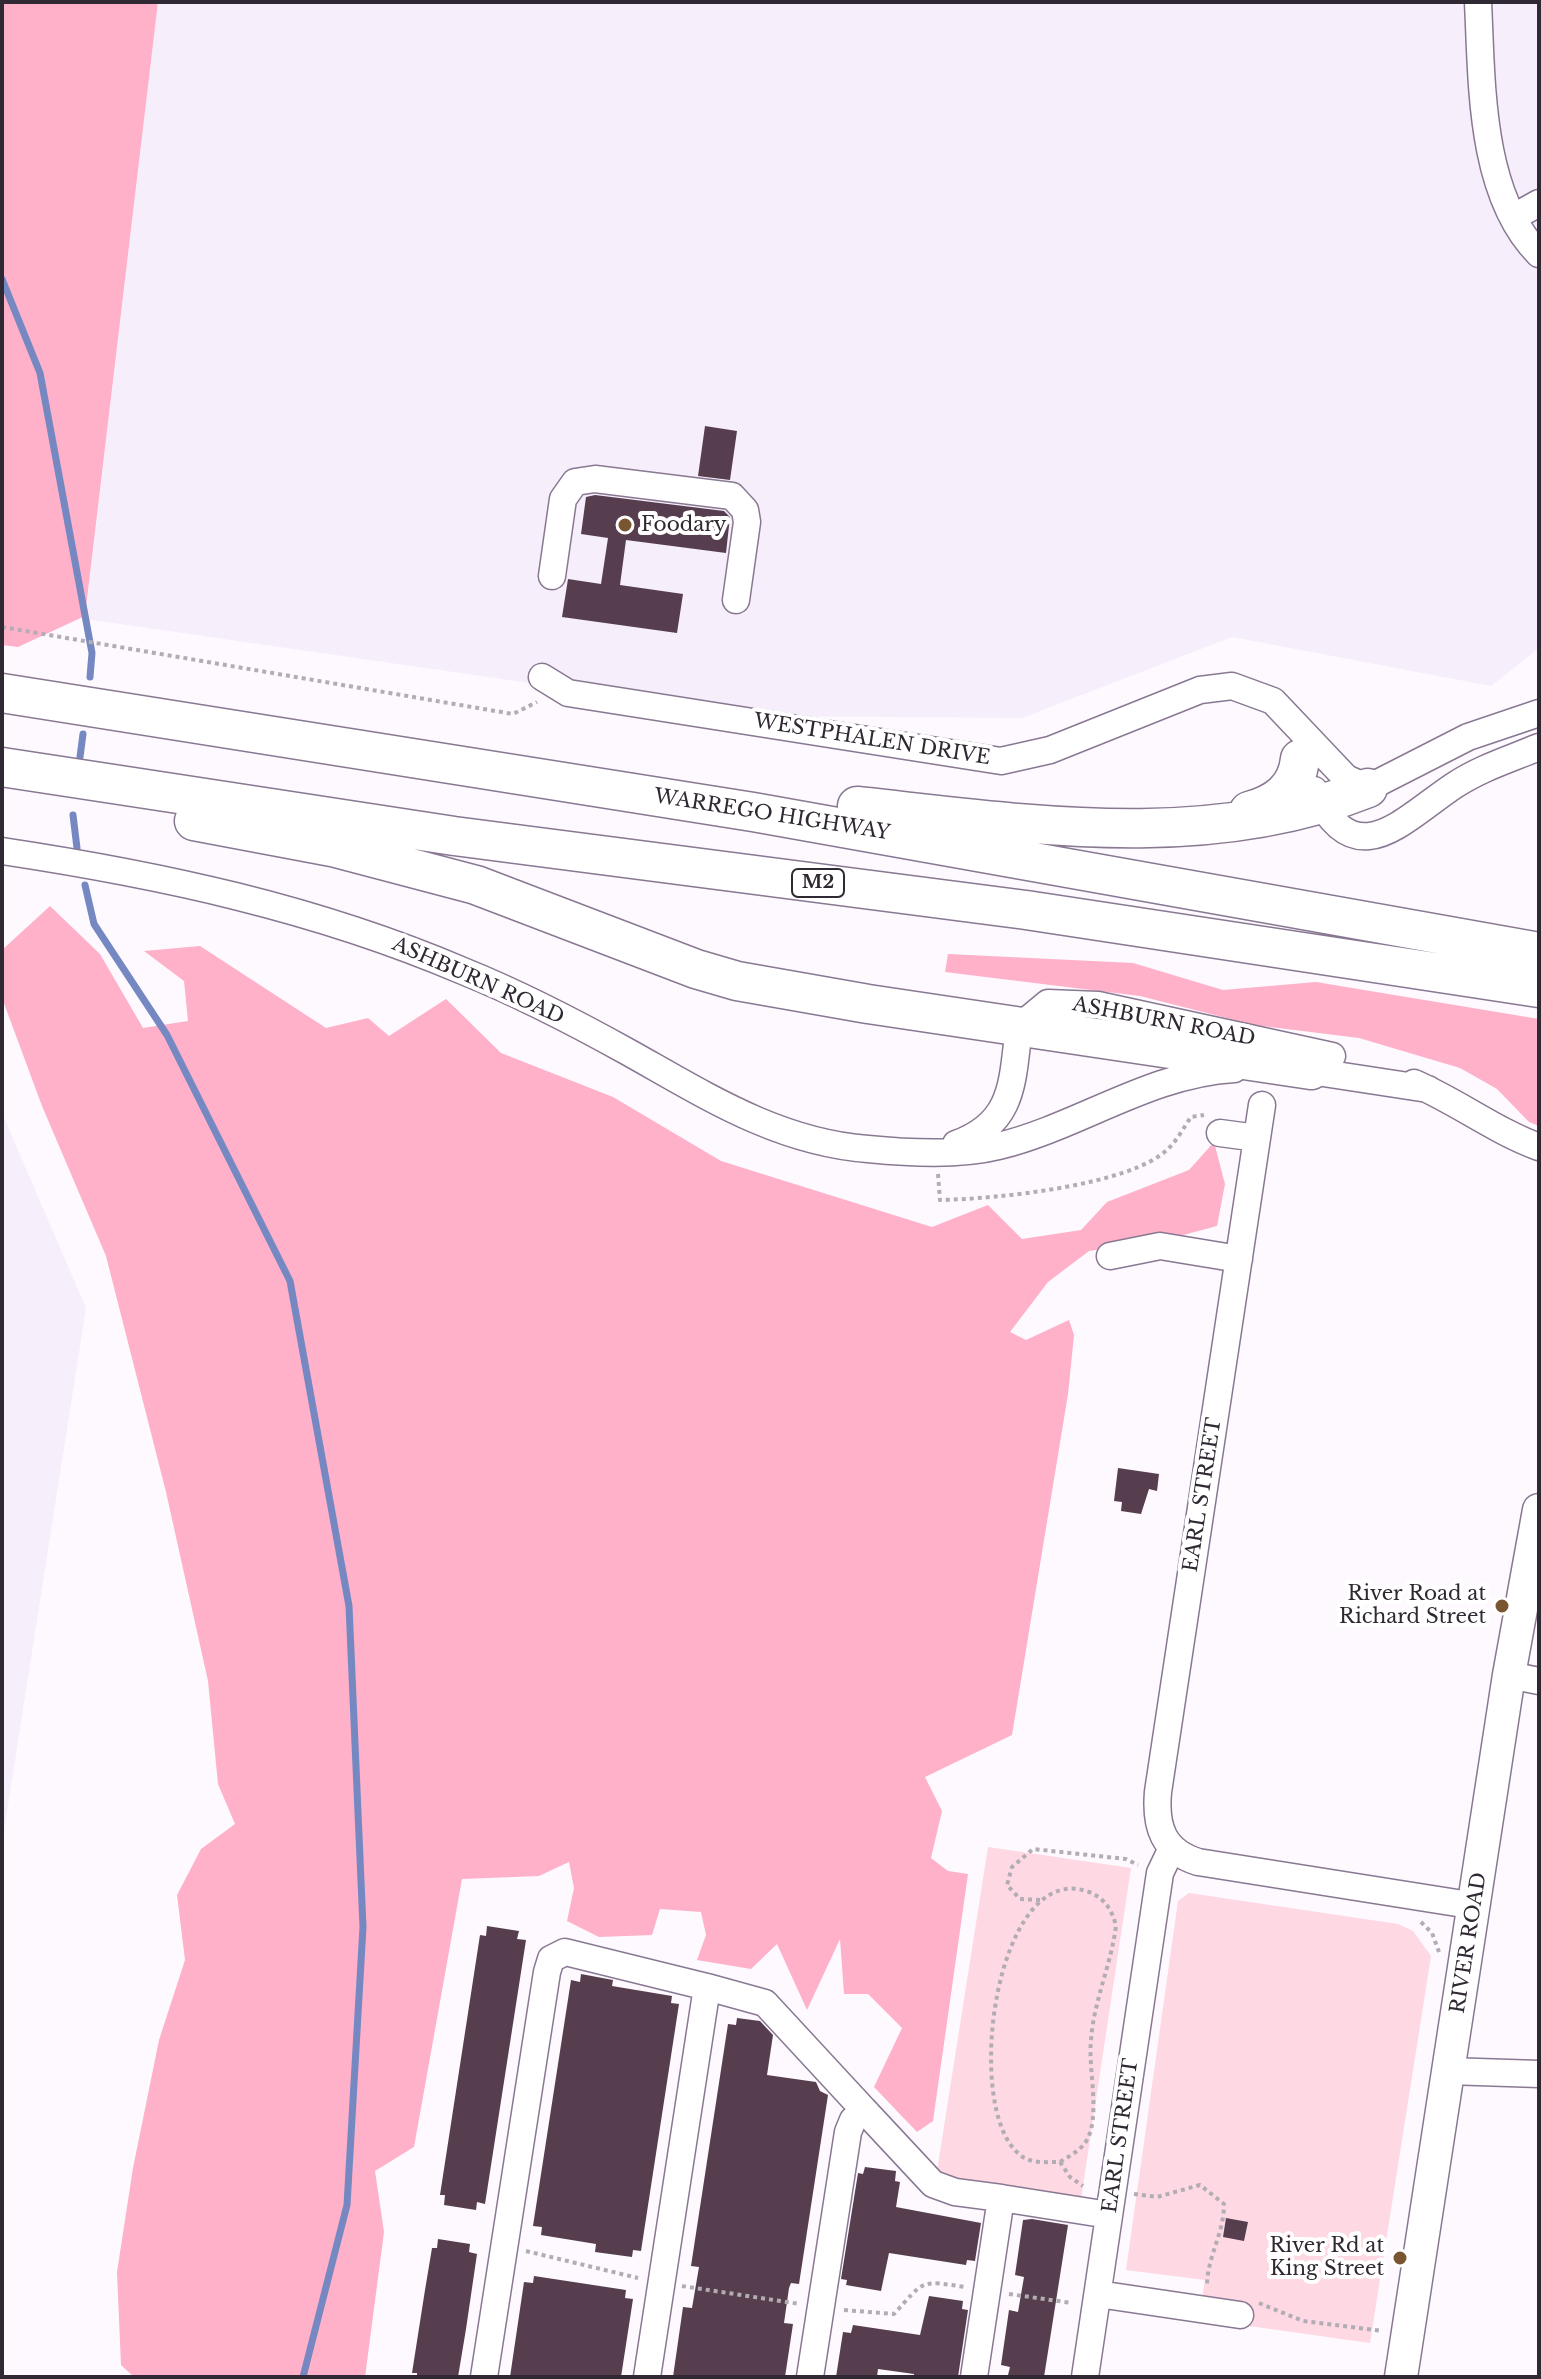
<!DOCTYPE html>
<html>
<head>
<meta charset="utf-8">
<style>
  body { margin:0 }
  #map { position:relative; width:1541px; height:2379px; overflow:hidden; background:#fdf9ff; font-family:"Libre Baskerville",serif }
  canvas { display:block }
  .frame { position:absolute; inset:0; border:4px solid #302933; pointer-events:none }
</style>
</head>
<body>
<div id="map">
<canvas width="1541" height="2379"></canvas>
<div class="frame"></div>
</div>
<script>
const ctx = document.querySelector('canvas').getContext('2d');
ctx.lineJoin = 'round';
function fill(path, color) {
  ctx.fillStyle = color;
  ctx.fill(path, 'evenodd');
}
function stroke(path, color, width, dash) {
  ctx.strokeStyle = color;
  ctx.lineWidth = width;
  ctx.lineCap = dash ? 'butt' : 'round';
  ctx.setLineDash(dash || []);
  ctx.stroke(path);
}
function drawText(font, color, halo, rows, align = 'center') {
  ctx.font = font + ' "Libre Baskerville",serif';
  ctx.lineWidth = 8;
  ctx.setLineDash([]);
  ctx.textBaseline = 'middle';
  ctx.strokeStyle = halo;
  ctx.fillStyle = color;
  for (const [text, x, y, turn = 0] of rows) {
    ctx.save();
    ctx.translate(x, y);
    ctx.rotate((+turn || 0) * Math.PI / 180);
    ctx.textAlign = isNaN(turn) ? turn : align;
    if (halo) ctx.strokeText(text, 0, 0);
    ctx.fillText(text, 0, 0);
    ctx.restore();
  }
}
fill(new Path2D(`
  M158,2H1539V648L1491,686L1232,637L1022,718L759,716L85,619Z
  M2,1113L86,1308L2,1843Z`), '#f7eefc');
fill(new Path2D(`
  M988,1847L1131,1868L1081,2199L960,2180L937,2171Z
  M1189,1893L1398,1924L1413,1931L1431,1956L1370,2343L1242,2325L1202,2298L1205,2280L1126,2270L1178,1901Z`), '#fed8e2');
fill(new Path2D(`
  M2,2H158L85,616L18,647L2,645Z
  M50,906L100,954L143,1028L188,1021L184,981L144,951L200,946L326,1028L368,1018L389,1036L446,999L501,1053L613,1097L721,1161L932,1227L988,1205L1022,1239L1081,1230L1107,1202L1189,1170L1214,1142L1225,1184L1217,1226L1168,1239L1089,1251L1048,1282L1010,1332L1026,1340L1069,1320L1074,1335L1068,1394L1012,1735L925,1777L942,1811L931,1858L948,1871L968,1874L933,2121L917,2132L874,2087L902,2028L868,1994H844L840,1939L807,2010L777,1944L751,1969L697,1960L706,1935L701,1912L660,1909L652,1935L599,1937L567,1921L574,1888L569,1862L539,1876L462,1879L414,2147L375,2171L384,2232L365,2377H134L121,2365L117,2272L133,2168L159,2040L185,1960L177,1895L201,1849L235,1824L218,1784L208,1681L166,1492L106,1256L42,1106L2,998V950Z
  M948,954L1133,963L1223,990L1316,982L1539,1019V1126L1529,1122L1497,1089L1460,1068L1359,1038L1254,1025L1140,996L945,972Z`), '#feb1c8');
stroke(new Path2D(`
  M2,279L40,373L92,653L90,677
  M80,757L83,734
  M73,815L77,848
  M85,885L94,924L167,1035L290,1281L349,1606L363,1927L347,2205L303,2377`), '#7688c2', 7);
fill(new Path2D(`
  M705,426L737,431L730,480L698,476Z
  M595,495L724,511L730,517L726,553L626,540L620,585L683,594L677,633L562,617L568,579L601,584L608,538L581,534L586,497Z
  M1118,1468L1159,1474L1157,1491L1149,1489L1141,1514L1121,1511L1122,1502L1114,1501Z
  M487,1926L519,1931L517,1939L526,1940L485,2204L477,2202L476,2210L444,2205L445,2195H440L480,1935L486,1936Z
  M581,1974L613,1980L612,1986L672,1996L671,2003L679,2004L641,2251L633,2250L632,2257L595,2252L596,2244L541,2235L542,2227L533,2226L571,1980L580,1982Z
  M737,2018L760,2021L773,2035L767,2075L816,2082L820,2091L828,2095L799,2284L791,2283L789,2288L784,2323L793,2324L785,2377H673L683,2307L692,2308L699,2267L691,2266L728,2024L736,2025Z
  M865,2167L896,2171L895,2181L900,2182L896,2207L981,2223L975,2261L967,2260L966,2265L889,2253L881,2291L846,2285L847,2280L841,2279L858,2173L863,2174Z
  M1226,2218L1248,2222L1244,2241L1223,2237Z
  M1032,2219L1068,2225L1044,2377L1008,2375L1010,2367L1001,2365L1009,2310L1018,2312L1024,2277L1015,2275L1023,2220Z
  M438,2239L470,2244L469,2252L477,2254L466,2329L458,2377H417V2373H412L425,2290L432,2248H437Z
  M534,2276L626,2290L625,2298L633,2299L621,2377H510L524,2282L533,2283Z
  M929,2296L963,2301L962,2309L968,2310L958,2377H914V2374L878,2369L877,2377H836L843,2332L851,2333L853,2325L920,2335Z`), '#563e4f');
const minor = new Path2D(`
  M1478,2C1482,81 1479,194 1539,254
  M1514,217L1539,203
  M552,576L563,499L575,482L595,479L732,496L745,510L747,522L736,600
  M542,677L568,693L1001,761L1050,750L1200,690L1232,686L1273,701L1346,778L1368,788L1468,737L1539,713
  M1314,790C1355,878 1402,820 1455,785C1481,768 1510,759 1539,747
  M2,851C161,875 315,908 463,971C520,994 574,1022 628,1052C705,1095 777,1142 868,1149C909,1153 959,1156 999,1146C1080,1126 1149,1074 1234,1069
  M1297,1069L1428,1089
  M1414,1083C1458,1102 1495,1131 1539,1147
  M1262,1105L1158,1792C1155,1827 1163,1851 1198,1862L1476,1906
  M1220,1133L1257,1138
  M956,1144C1015,1123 1012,1081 1019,1027L1048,1003L1098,1005L1332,1056
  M1110,1256L1160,1246L1239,1259
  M1509,1675L1539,1681
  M707,1987L765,2003L864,2110L853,2120L848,2132L810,2377
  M1448,2071L1539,2074
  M864,2110L933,2184L955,2192L1001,2198L974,2377
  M1001,2198L1109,2215
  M1098,2294L1240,2315
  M484,2377L547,1972L551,1959L565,1952L707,1987L647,2377
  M1085,2377L1160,1873L1171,1850`);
const major = new Path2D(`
  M1401,2377L1509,1675L1539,1510`);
const highway = new Path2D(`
  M2,693L753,812L1539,952
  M2,767L454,836L1026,910L1539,988
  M857,806C1027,824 1205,853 1368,788
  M1249,811C1276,804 1297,789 1300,759
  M194,821L332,847L476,885L696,969L737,981L868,1004L1311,1070`);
stroke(minor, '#897892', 29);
stroke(major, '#897892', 35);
stroke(highway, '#897892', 41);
stroke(new Path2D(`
  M2,627L513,714L537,702
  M938,1174L940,1200C993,1199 1132,1186 1169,1148C1178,1139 1184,1127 1191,1117L1204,1115
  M1040,1900L1020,1899L1007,1885L1012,1867L1033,1849L1126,1859L1138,1865
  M1421,1922L1432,1933L1439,1952
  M1060,2162C1071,2155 1082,2150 1088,2138C1100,2111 1088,2070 1091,2040C1094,2000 1111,1965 1116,1926C1112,1909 1103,1896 1086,1891C996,1862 962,2107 1019,2154C1030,2164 1046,2162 1060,2162L1070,2177L1083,2186
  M1134,2194L1157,2197L1200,2185L1224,2204C1224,2234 1207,2257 1207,2286
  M526,2251L638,2278
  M682,2286L800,2304
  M1009,2294L1072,2303
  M1259,2303L1303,2321L1382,2331
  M844,2310L894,2314C925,2280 919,2280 965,2287`), '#b2adb5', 4, [4, 4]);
stroke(minor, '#fff', 26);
stroke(major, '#fff', 32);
stroke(highway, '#fff', 38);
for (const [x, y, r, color] of [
  [625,525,8,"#79562f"],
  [1502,1606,8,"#79562f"],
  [1400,2258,8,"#79562f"]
]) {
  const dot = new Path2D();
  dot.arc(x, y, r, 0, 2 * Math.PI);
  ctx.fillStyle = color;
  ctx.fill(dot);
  stroke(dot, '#fff', 3);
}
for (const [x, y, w] of [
  [818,883,52]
]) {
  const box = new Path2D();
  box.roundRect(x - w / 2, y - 14, w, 28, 6);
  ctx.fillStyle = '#fff';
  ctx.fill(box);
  stroke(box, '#302933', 2);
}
drawText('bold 18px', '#302933', null, [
  ["M2",818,883]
]);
drawText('20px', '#302933', '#fff', [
  ["Foodary",641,525,"left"],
  ["River Road at",1486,1594],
  ["Richard Street",1486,1617],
  ["River Rd at",1384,2246],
  ["King Street",1384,2269]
], 'right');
drawText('20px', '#302933', '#fff', [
  ["WESTPHALEN DRIVE",872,740,9],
  ["WARREGO HIGHWAY",772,815,9],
  ["ASHBURN ROAD",478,981,24],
  ["ASHBURN ROAD",1164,1022,11],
  ["EARL STREET",1203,1495,-81],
  ["RIVER ROAD",1469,1943,-81],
  ["EARL STREET",1121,2136,-82]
]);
</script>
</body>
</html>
